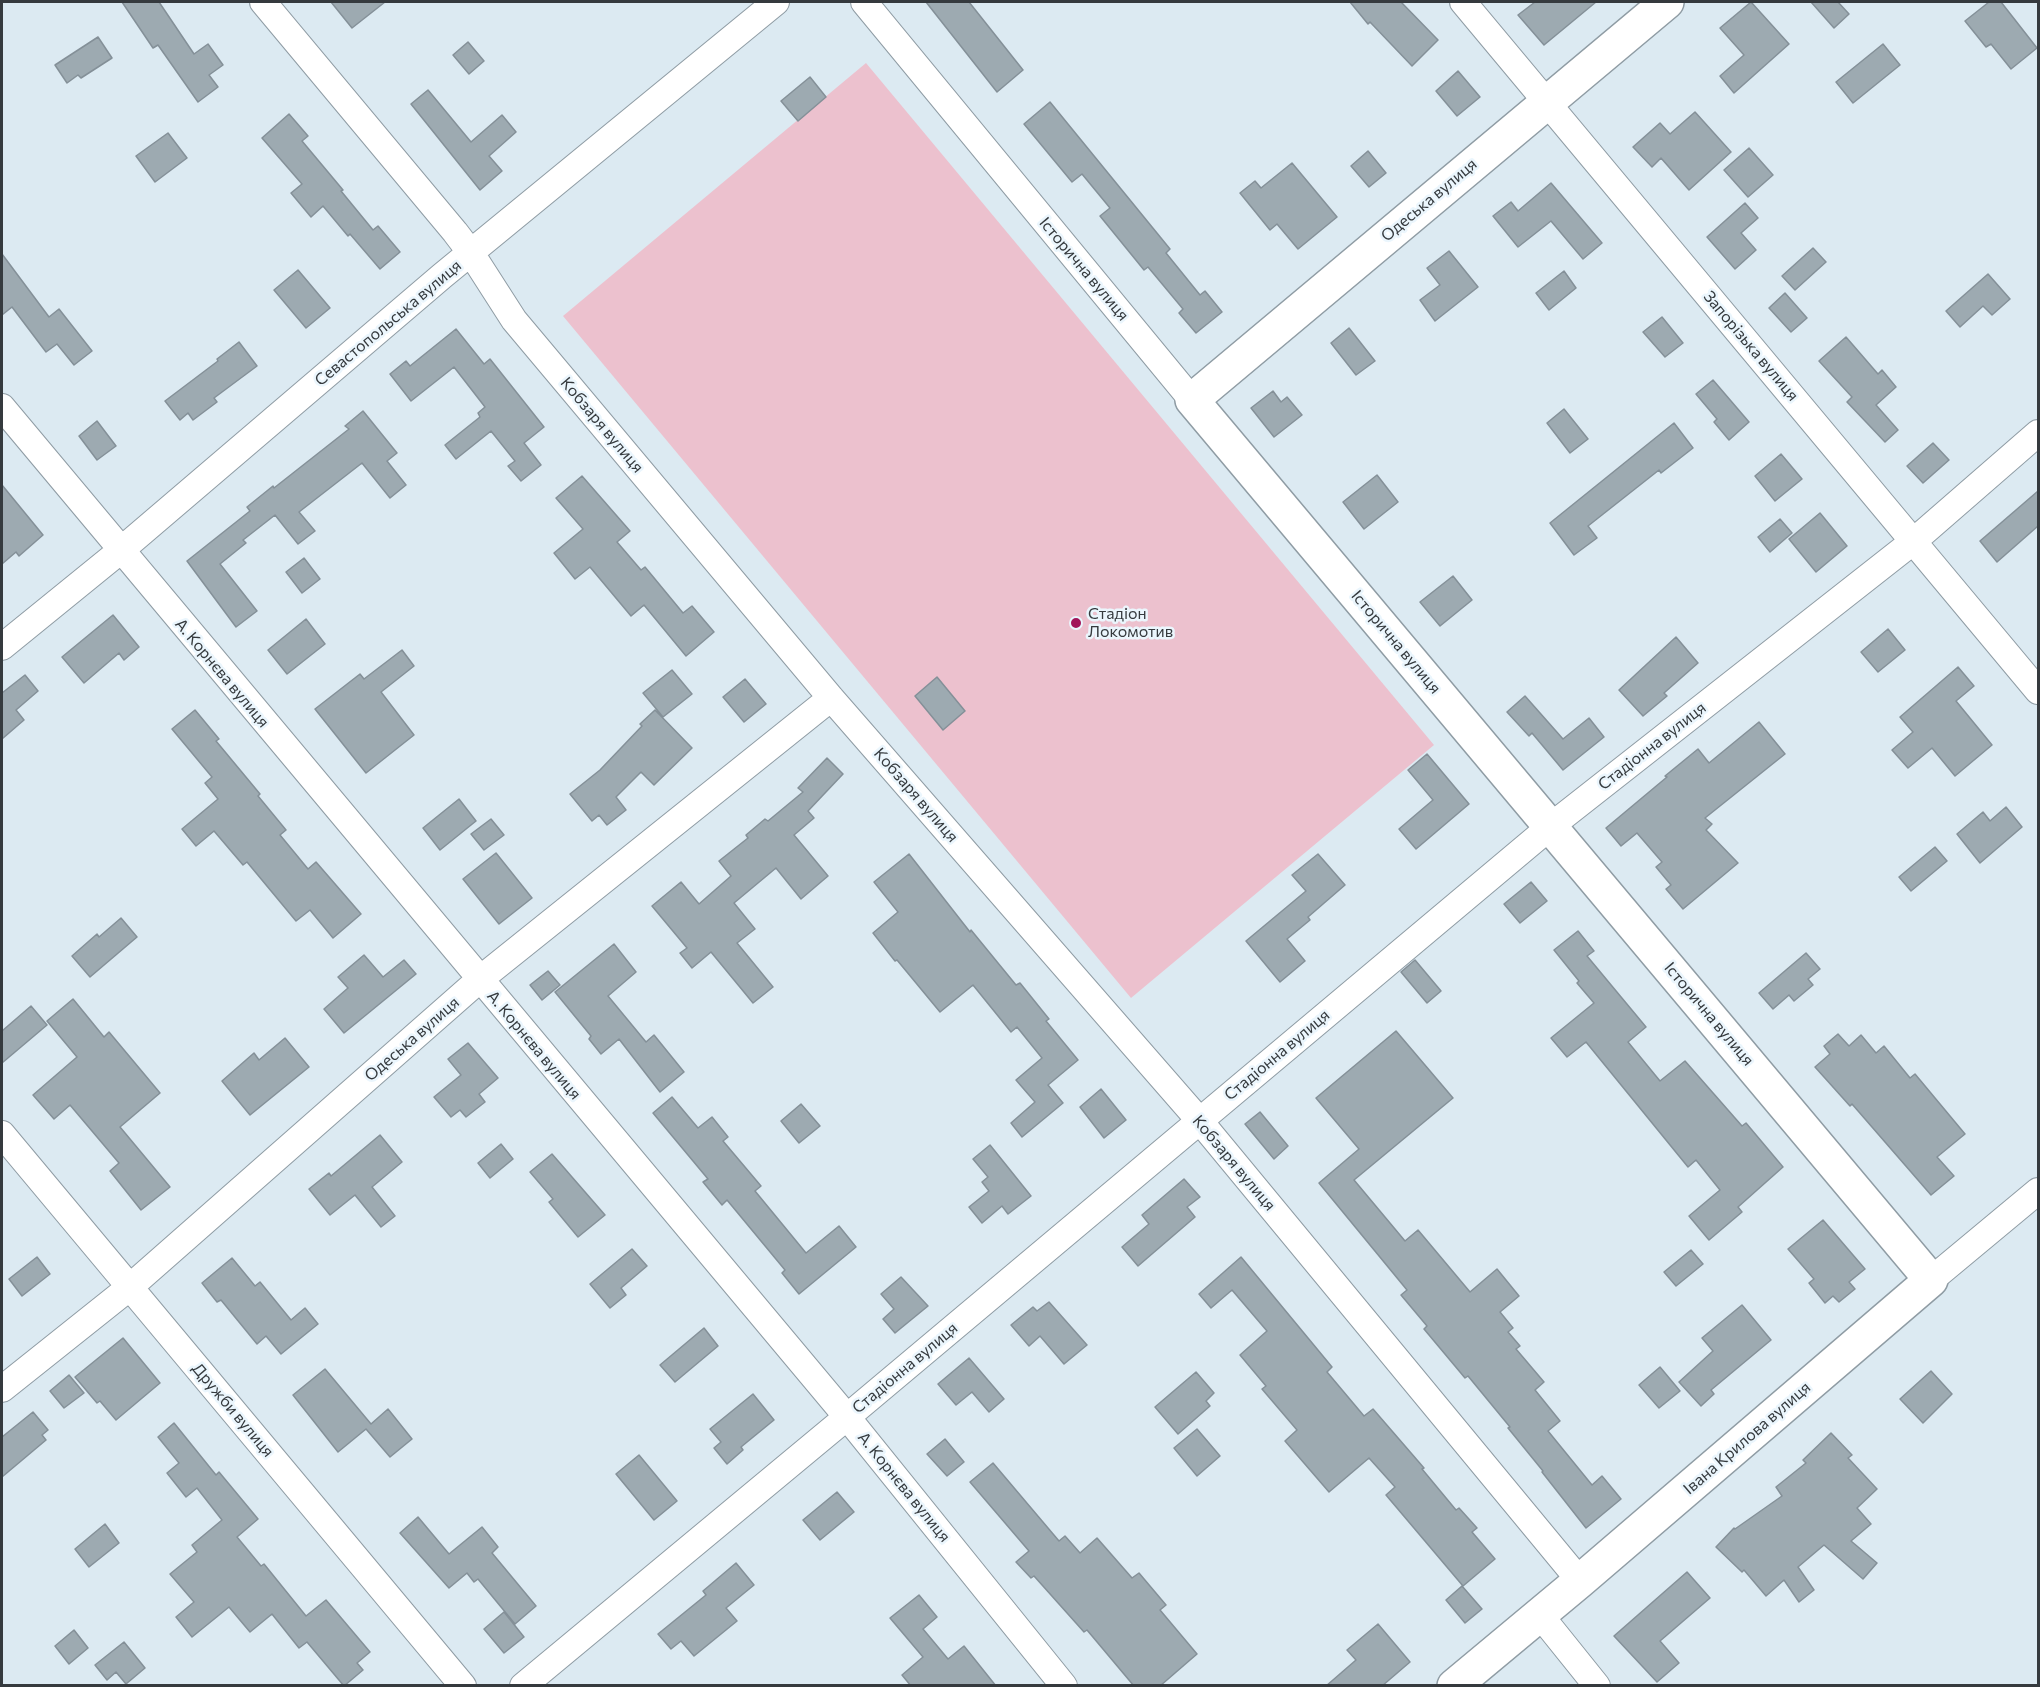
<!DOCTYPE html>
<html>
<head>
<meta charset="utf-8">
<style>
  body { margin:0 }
  #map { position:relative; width:2040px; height:1687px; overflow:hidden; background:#dceaf2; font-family:Commissioner,sans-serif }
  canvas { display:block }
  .frame { position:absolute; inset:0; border:3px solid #353a3e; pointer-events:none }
</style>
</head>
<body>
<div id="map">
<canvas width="2040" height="1687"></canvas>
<div class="frame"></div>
</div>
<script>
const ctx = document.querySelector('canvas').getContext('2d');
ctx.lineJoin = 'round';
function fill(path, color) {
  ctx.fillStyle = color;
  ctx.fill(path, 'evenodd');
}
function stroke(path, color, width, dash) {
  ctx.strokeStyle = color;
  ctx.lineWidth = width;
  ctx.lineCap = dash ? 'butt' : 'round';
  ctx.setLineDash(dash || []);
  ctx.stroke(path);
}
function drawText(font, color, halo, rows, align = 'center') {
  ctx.font = font + ' Commissioner,sans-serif';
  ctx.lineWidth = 5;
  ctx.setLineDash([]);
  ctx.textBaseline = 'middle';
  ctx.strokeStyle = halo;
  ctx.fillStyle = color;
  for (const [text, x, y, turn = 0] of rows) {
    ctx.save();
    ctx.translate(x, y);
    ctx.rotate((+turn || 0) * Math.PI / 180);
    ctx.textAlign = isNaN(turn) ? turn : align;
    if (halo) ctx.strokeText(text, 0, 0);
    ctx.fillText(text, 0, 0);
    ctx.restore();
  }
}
fill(new Path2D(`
  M866,63L1434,745L1131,998L563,316Z`), '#ecc1ce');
const building = new Path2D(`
  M122,2H159L194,54L208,44L223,65L209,75L218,87L198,102L158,45L153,48Z
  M331,2H385L352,28Z
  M926,2H969L1023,70L997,92Z
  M1350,2H1401L1438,40L1412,66L1370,22L1368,24Z
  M1535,2H1596L1544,45L1518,15Z
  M1751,2L1789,44L1734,93L1720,76L1744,55L1720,28Z
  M1811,2H1838L1849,14L1834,28Z
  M1989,2H2001L2037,48L2011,69L1991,44L1986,47L1965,21Z
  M98,37L112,58L81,78L78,75L67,83L55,65Z
  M468,42L484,61L469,74L453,55Z
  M1883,44L1900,65L1853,103L1836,82Z
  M1458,71L1480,97L1457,116L1436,91Z
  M810,77L826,97L798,121L781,101Z
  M428,90L471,142L502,115L516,132L489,156L502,171L480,190L411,104Z
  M1050,102L1170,249L1166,253L1200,295L1205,291L1222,312L1196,333L1179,313L1183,309L1148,267L1144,270L1100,216L1110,208L1082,174L1072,182L1024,124Z
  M1695,112L1731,152L1689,190L1661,158L1652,167L1633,147L1660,123L1670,134Z
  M289,114L308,136L302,141L343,190L341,191L373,230L378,226L400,252L380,269L350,234L348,236L323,206L311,217L291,193L302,184L262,138Z
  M168,133L187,158L155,182L136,156Z
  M1749,148L1773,175L1748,197L1724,170Z
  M1368,151L1386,173L1369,187L1351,166Z
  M1292,163L1337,217L1298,249L1277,224L1270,230L1240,193L1255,181L1261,188Z
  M1551,183L1602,243L1583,259L1551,221L1518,247L1493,216L1511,202L1518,211Z
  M1745,203L1758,218L1741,233L1756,250L1735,269L1707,237Z
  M1813,248L1826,262L1795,290L1782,276Z
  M1449,251L1478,287L1435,321L1420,300L1440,285L1427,268Z
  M2,254L49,317L59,309L92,351L74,365L57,344L46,352L12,307L2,315Z
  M298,270L330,308L306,328L274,290Z
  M1564,271L1576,288L1549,310L1536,293Z
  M1988,274L2010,299L1992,315L1983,306L1960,327L1946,311Z
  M1785,293L1807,318L1791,332L1769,308Z
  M1662,317L1683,343L1665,357L1643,332Z
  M1349,328L1375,361L1356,375L1331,343Z
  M456,329L484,364L490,359L544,427L524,443L541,465L521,481L508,466L515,461L491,431L456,459L445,445L480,417L478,413L485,407L454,367L411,401L390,374L406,361L410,366Z
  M1846,337L1878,374L1882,370L1896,387L1876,405L1898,430L1885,442L1847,402L1852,397L1819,361Z
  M239,342L257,366L214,398L217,402L193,420L188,413L180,420L165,401L218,361L217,359Z
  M1713,380L1749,422L1729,440L1714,422L1717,419L1696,394Z
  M1273,391L1281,402L1287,397L1302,415L1274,437L1251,408Z
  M1564,409L1588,439L1570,453L1547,423Z
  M363,411L397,453L387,461L406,485L390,498L362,463L299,512L315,531L298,544L275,515L243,540L246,543L220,564L257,611L236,627L187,561L250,511L247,507L273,486L274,488L349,429L345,426Z
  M97,421L116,446L97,460L79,436Z
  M1674,423L1693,448L1661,473L1659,470L1588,526L1597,538L1574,555L1550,523Z
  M1933,443L1949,460L1923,483L1907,466Z
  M1781,454L1802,479L1775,501L1755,476Z
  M1377,475L1398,502L1364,529L1343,502Z
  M582,476L630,531L617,542L641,570L645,567L683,613L692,606L714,632L686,656L644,605L631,616L590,567L575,579L554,553L583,529L556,498Z
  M2,485L43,535L19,556L16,552L2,564Z
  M2038,491V526L1997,562L1980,541Z
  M1820,513L1847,546L1816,572L1789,539Z
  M1780,519L1792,533L1770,552L1758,537Z
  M304,558L320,579L302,593L286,572Z
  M1453,576L1472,600L1440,626L1420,602Z
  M113,615L139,647L124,660L119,653L84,683L62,657Z
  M306,619L325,644L287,674L268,650Z
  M1888,629L1905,650L1878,672L1861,652Z
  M1676,637L1698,663L1664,693L1667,696L1643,716L1619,690Z
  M402,650L414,666L381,692L414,735L366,773L315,709L360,674L364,679Z
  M1958,667L1974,686L1956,701L1992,745L1955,776L1932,748L1908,768L1892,750L1913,732L1900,717Z
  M672,670L692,694L663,717L643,693Z
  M25,675L38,691L16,710L24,720L2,739V693Z
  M937,677L965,711L943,730L915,696Z
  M745,679L766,704L744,722L723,697Z
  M1525,696L1563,739L1589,718L1604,737L1563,770L1532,733L1529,736L1507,712Z
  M195,710L219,739L216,741L260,794L258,796L286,830L280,835L308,869L316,862L361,914L333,938L310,910L296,921L247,862L243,865L214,831L196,846L182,829L218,799L205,783L212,777L172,729Z
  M655,710L692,748L654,785L641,772L616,797L626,810L607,825L599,815L592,821L570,794L600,770L642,726L640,724Z
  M1759,722L1785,754L1705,818L1712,824L1706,830L1738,863L1683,909L1666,889L1671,885L1656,867L1662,862L1637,833L1621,846L1606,828L1667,777L1665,776L1698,749L1709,763Z
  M1427,754L1469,804L1416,849L1399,829L1433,800L1408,770Z
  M827,758L843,774L808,811L814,818L794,835L828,876L801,899L776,868L734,903L755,929L737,943L773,987L753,1003L711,952L692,968L680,953L687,948L652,906L681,882L699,904L731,876L719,861L748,838L746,835L765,819L768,821L803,792L798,788Z
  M459,799L476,821L440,850L423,828Z
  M2006,807L2022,827L1980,863L1957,834L1983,812L1990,821Z
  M491,819L504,835L484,850L471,834Z
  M1935,847L1947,861L1911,891L1899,877Z
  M496,853L532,898L499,924L463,879Z
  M909,854L970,932L971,930L1016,985L1020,983L1049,1019L1046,1021L1078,1060L1048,1085L1063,1103L1022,1137L1011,1123L1035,1102L1016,1080L1042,1058L1017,1027L1011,1032L973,985L940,1012L897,960L895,961L873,933L898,912L874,882Z
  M1318,854L1345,885L1308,917L1310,920L1287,939L1305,961L1280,982L1246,941L1306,891L1292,875Z
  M1531,882L1547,901L1520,923L1504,904Z
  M121,918L137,937L90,977L72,956L97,934L99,937Z
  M1578,931L1594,951L1587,956L1646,1027L1628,1042L1660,1081L1685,1061L1742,1126L1746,1123L1783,1167L1738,1207L1742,1212L1709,1240L1689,1216L1720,1190L1696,1160L1688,1167L1586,1042L1567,1057L1551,1038L1594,1003L1577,983L1579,981L1554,950Z
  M614,944L636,972L608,996L646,1042L654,1035L684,1072L660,1092L619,1039L601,1054L589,1039L591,1036L555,992Z
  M1806,953L1820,969L1808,979L1813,985L1794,1001L1789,995L1773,1009L1759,993Z
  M364,955L383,977L404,960L416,974L344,1033L324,1009L348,988L338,977Z
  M1415,960L1441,991L1427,1003L1401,972Z
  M548,971L560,985L542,1000L530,985Z
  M73,999L104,1037L109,1032L160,1093L120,1127L170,1187L141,1210L110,1171L119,1163L70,1105L54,1119L33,1095L77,1057L47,1021Z
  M31,1006L47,1025L2,1063V1031Z
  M1396,1031L1453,1098L1354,1180L1405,1241L1418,1230L1470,1292L1497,1269L1519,1296L1500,1312L1513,1328L1508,1332L1520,1346L1516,1349L1544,1382L1535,1390L1560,1421L1548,1431L1592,1485L1602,1476L1621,1499L1586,1528L1542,1472L1543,1471L1508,1428L1510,1427L1468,1376L1465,1378L1424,1329L1427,1326L1401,1295L1407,1290L1319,1183L1359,1149L1316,1098Z
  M1838,1034L1849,1046L1861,1035L1876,1053L1884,1046L1910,1078L1915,1074L1965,1134L1937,1157L1954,1176L1931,1195L1852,1104L1850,1106L1815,1067L1830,1054L1824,1046Z
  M285,1038L309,1067L250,1115L222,1081L254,1053L259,1060Z
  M468,1043L498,1078L479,1094L485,1102L466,1117L460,1110L451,1117L434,1097L461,1075L448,1059Z
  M1101,1089L1126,1120L1104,1138L1080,1107Z
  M672,1097L698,1128L712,1117L728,1137L723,1141L761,1186L755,1191L806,1253L839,1226L856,1247L799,1294L782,1273L785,1270L727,1200L722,1205L703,1182L708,1179L653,1113Z
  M801,1104L820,1126L799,1143L781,1121Z
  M1260,1112L1288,1146L1274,1159L1245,1124Z
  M380,1135L402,1162L372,1187L395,1216L381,1227L355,1195L330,1215L309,1189L329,1173L331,1176Z
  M501,1144L513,1159L490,1178L478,1163Z
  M990,1145L1031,1196L1008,1214L1002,1206L982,1223L969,1207L989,1191L982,1182L988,1177L973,1159Z
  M552,1154L605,1215L578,1237L549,1202L553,1199L530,1172Z
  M1184,1179L1200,1197L1187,1207L1195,1217L1138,1266L1122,1247L1149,1224L1142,1215Z
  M1823,1220L1865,1269L1849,1282L1855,1289L1839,1302L1833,1296L1825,1303L1809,1283L1814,1279L1788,1249Z
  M632,1249L647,1266L621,1288L626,1295L610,1308L590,1284Z
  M1691,1250L1703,1264L1676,1286L1664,1272Z
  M37,1257L50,1274L22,1296L9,1279Z
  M1241,1257L1332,1367L1327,1372L1364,1416L1373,1409L1424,1468L1422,1469L1456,1510L1459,1508L1477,1528L1472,1532L1495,1559L1463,1586L1386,1495L1395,1487L1369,1458L1329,1492L1285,1441L1297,1430L1262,1389L1266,1386L1240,1355L1267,1331L1232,1290L1211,1308L1199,1294Z
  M232,1258L255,1286L260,1282L291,1320L305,1308L318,1324L281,1354L266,1336L257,1344L221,1300L217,1302L202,1283Z
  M901,1277L928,1306L895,1333L883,1319L894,1309L881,1294Z
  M1049,1302L1087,1345L1064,1364L1040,1336L1029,1346L1011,1325L1033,1307L1037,1311Z
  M1742,1305L1771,1340L1711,1390L1714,1394L1701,1406L1679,1382L1713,1351L1702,1338Z
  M704,1328L718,1346L675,1382L660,1365Z
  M123,1338L160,1383L116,1420L100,1401L97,1403L75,1377Z
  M969,1358L1004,1399L989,1412L972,1392L956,1405L938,1384Z
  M1660,1367L1680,1391L1659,1408L1639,1385Z
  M325,1369L371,1424L388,1409L412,1439L390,1457L366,1429L338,1452L293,1395Z
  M1931,1371L1952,1394L1923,1423L1900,1399Z
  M1196,1372L1214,1393L1206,1401L1210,1406L1178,1434L1155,1407Z
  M69,1375L84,1393L64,1408L50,1391Z
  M753,1394L774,1420L741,1447L743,1450L727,1464L714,1448L721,1442L710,1429Z
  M33,1412L48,1430L42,1435L46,1440L2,1477V1437Z
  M174,1423L216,1475L219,1472L258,1519L237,1537L261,1566L264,1564L306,1616L326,1600L370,1652L357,1663L363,1670L344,1686L307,1642L299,1648L272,1614L250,1632L229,1607L192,1637L176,1617L194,1602L170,1574L197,1552L192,1545L222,1520L197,1488L186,1497L167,1473L179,1463L158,1437Z
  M1197,1429L1220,1456L1197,1476L1174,1448Z
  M1831,1433L1852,1455L1848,1458L1877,1489L1857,1508L1871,1524L1851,1541L1877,1563L1863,1579L1824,1545L1798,1567L1814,1590L1799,1602L1784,1580L1766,1596L1744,1570L1742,1572L1716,1547L1734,1528L1735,1529L1782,1496L1776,1487L1806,1463L1803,1460Z
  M945,1439L964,1462L947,1476L927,1454Z
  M639,1455L677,1501L654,1520L616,1474Z
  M993,1463L1059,1541L1065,1536L1080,1553L1097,1538L1132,1578L1139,1573L1166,1605L1160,1610L1197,1654L1160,1686H1134L1087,1630L1084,1632L1034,1576L1031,1578L1016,1562L1029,1551L970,1482Z
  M837,1492L854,1512L820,1540L803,1520Z
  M418,1517L449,1554L482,1527L498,1547L492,1553L536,1606L515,1624L478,1579L474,1582L467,1573L449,1588L400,1533Z
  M105,1524L119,1543L89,1567L75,1549Z
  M736,1563L754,1585L726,1608L737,1621L694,1656L681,1641L671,1649L658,1634L706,1595L703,1591Z
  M1687,1572L1710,1598L1660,1641L1679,1663L1657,1682L1614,1636Z
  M1462,1586L1482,1609L1465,1623L1446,1600Z
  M919,1595L937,1617L923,1629L948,1659L964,1646L996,1686H911L902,1675L923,1657L890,1618Z
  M504,1612L524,1637L504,1653L484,1629Z
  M1378,1624L1410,1662L1382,1686H1326L1356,1660L1347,1650Z
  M74,1630L88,1648L69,1664L55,1646Z
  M124,1642L145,1668L126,1684L116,1672L107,1680L95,1665Z`);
fill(building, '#9daab1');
stroke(building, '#849098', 1.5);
const minor = new Path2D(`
  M263,2L455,232L471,253L514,320L831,698L1199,1120L1580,1581
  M864,2L1192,400
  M1463,2L2038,691
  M2,407L847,1417L1064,1686
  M2,647L120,551L442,276L776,2
  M2,1134L463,1686
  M1931,1280L2038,1191
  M2,1389L130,1287L479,980L831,698
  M1540,1615L1597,1686
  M523,1686L847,1417L1551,826L1915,540L2038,433`);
const tertiary = new Path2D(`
  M1454,1686L1580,1581L1931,1280L1192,400L1667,2`);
stroke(minor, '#8f9ca4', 28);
stroke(tertiary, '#8f9ca4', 36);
stroke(minor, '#fff', 26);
stroke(tertiary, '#fff', 33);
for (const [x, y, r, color] of [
  [1076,623,6,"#a21359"]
]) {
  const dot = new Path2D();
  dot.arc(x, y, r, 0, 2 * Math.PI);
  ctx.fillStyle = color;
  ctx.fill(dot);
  stroke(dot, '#ebf6fd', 2);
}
drawText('16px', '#353a3e', '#ebf6fd', [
  ["Одеська вулиця",1429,200,-40],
  ["Історична вулиця",1084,269,50],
  ["Севастопольська вулиця",388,323,-40],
  ["Запорізька вулиця",1751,346,50],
  ["Кобзаря вулиця",602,425,50],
  ["Історична вулиця",1396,642,50],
  ["А. Корнєва вулиця",222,673,50],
  ["Стадіонна вулиця",1652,746,-38],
  ["Кобзаря вулиця",916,795,49],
  ["Історична вулиця",1709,1014,50],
  ["Одеська вулиця",412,1039,-41],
  ["А. Корнєва вулиця",534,1045,50],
  ["Стадіонна вулиця",1277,1055,-40],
  ["Кобзаря вулиця",1234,1163,50],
  ["Стадіонна вулиця",905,1368,-40],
  ["Дружби вулиця",233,1410,50],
  ["Івана Крилова вулиця",1747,1438,-41],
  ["А. Корнєва вулиця",904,1487,51]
]);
drawText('16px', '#353a3e', '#ebf6fd', [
  ["Стадіон",1088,614],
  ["Локомотив",1088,632]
], 'left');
</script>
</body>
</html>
